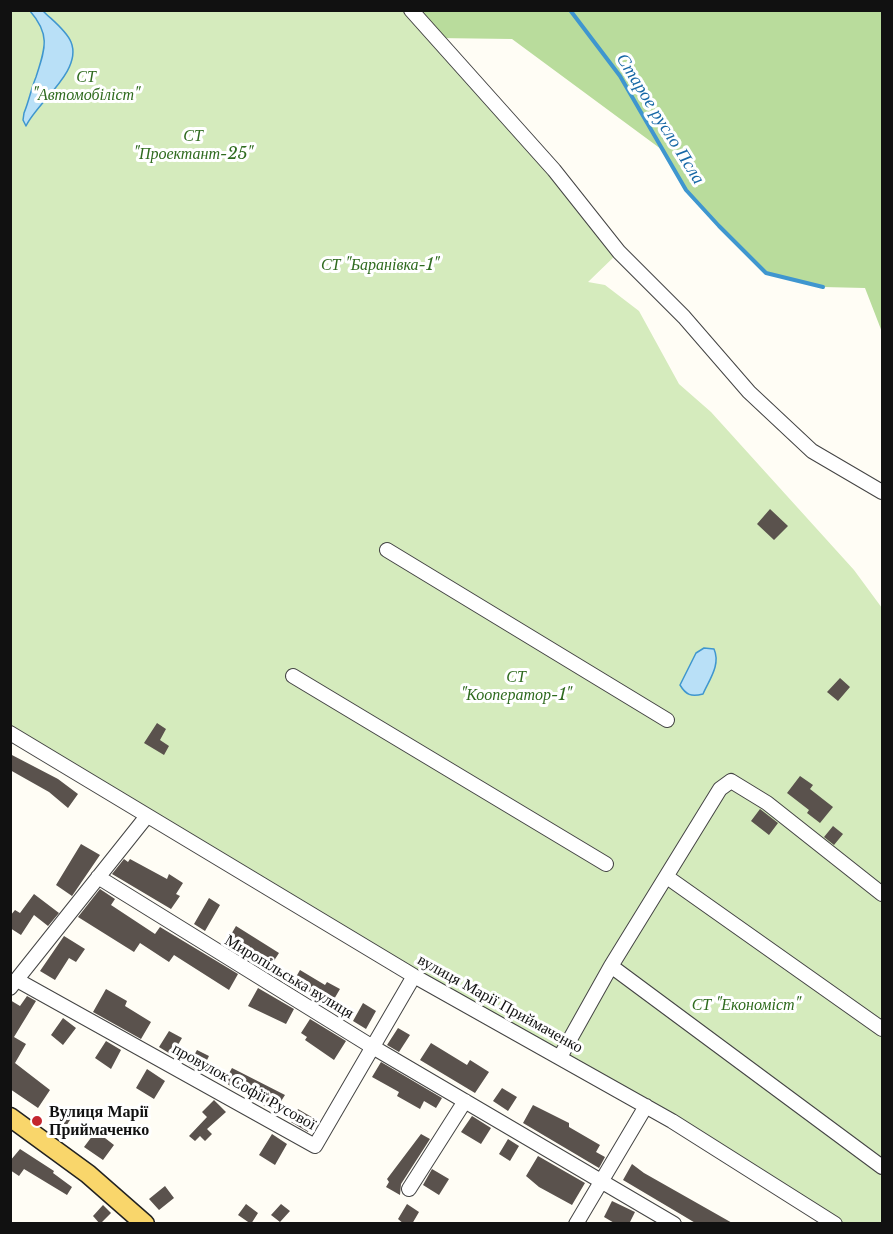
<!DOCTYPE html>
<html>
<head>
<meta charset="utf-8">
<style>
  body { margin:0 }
  #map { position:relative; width:893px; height:1234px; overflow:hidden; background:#fffdf5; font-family:"Libre Baskerville",serif }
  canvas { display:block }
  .frame { position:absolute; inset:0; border:12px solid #111; pointer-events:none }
</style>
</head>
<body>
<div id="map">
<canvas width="893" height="1234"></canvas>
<div class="frame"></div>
</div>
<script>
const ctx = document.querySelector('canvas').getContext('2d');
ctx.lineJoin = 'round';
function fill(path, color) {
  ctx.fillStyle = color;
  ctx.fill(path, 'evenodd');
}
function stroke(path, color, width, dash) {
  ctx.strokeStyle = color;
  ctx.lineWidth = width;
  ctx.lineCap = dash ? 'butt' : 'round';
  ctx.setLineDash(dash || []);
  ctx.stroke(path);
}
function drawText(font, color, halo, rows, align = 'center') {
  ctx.font = font + ' "Libre Baskerville",serif';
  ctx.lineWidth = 6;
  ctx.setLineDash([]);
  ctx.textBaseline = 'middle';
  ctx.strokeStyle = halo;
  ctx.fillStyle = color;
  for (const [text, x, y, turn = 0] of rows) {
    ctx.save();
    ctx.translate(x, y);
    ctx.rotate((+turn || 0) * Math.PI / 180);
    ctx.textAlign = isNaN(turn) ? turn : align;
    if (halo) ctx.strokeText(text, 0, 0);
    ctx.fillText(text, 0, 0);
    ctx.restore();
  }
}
fill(new Path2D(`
  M10,11H411L619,252L588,282L605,285L639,311L679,384L711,412L854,570L882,608V1223H835L11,733Z`), '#d5ebbd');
fill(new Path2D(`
  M411,11H882V332L865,288L823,287L766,273L686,190L665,152L512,39L436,38Z`), '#b9dc9c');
const water = new Path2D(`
  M30,11H43C52,20 66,30 71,42C83,71 37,102 26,126L23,120L24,113C29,101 31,89 36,77C45,49 51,35 30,11Z
  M704,648L714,649C721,665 709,680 703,694C691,697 686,695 680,685L696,653Z`);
fill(water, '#b9e0f7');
stroke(water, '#3f96cf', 1.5);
stroke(new Path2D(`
  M570,10L620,76L686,190L719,226L766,273L823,287`), '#3f96cf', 4);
fill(new Path2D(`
  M770,509L788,526L774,540L757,524Z
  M840,678L850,687L838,701L827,692Z
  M157,723L166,729L160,740L169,746L164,755L144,743Z
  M10,754L58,779L78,794L68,808L49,792L10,770Z
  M800,776L813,785L810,789L833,807L820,823L807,813L809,810L787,793Z
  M760,809L778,823L769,835L751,821Z
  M833,826L843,834L834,845L824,837Z
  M81,844L100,855L72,896L56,885Z
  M124,859L128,862L130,859L167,879L169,874L183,883L176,894L180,896L171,909L112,874Z
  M100,889L115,899L111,905L155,934L160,927L238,974L229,990L174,955L169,962L140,943L134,952L78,917Z
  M34,894L59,913L48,926L34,915L21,935L10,928V916L15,910L20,913Z
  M209,898L220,905L205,931L194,924Z
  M236,926L279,953L268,970L226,943Z
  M64,936L85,949L76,962L69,958L55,980L40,971Z
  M300,970L325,985L327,982L340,989L330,1006L292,984Z
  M258,988L294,1009L286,1024L248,1006Z
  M106,989L127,1001L125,1006L151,1022L141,1039L93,1012Z
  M27,996L36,1001L14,1037L26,1044L15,1063L50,1090L38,1108L10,1089V1000L20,1006Z
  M363,1003L376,1011L366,1029L353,1021Z
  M63,1018L76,1028L63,1045L51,1035Z
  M310,1019L346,1041L334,1060L305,1040L307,1037L301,1033Z
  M398,1028L410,1035L399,1052L387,1045Z
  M169,1031L182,1038L172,1055L159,1047Z
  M106,1041L121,1050L111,1069L95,1058Z
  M431,1043L467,1065L470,1060L489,1072L475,1093L420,1060Z
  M197,1050L209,1056L201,1072L189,1065Z
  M381,1062L442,1098L436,1108L424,1101L420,1109L397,1096L399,1092L372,1077Z
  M232,1068L285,1095L274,1112L258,1102L261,1097L242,1085L239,1091L224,1082Z
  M147,1069L165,1081L154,1099L136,1088Z
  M502,1088L517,1097L508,1111L493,1101Z
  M214,1100L226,1112L207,1129L212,1134L205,1141L200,1136L195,1141L189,1136L207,1117L202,1112Z
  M533,1105L569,1123V1127L600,1145L596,1152L605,1157L599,1168L523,1123Z
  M61,1109L72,1117L66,1126L55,1118Z
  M298,1109L315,1119L308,1132L291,1122Z
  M472,1116L491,1128L481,1144L461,1132Z
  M96,1131L114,1145L103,1160L84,1147Z
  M272,1134L287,1144L275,1165L259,1155Z
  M421,1134L430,1139L401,1184L400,1195L386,1187L389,1182L387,1179Z
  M508,1139L519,1146L510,1161L499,1154Z
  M20,1149L54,1171L53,1173L72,1187L67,1195L24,1169L19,1176L10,1170V1161Z
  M538,1156L585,1183L572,1205L539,1187L526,1176Z
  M632,1164L644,1173L734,1224H697L682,1215L623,1180Z
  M432,1169L449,1179L439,1195L423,1185Z
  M165,1186L174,1198L159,1210L149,1199Z
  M612,1201L635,1212L629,1224H616L604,1217Z
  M246,1204L258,1213L251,1224L238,1215Z
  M281,1204L290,1211L280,1222L271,1215Z
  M407,1204L419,1212L412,1224H404L398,1219Z
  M103,1205L111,1213L100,1224L93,1216Z`), '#5a524d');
const minor = new Path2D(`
  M411,10L554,170L619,252L684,317L749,392L812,451L882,492
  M387,550L667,720
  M293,676L606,864
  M10,733L414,976L672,1121L835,1224
  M98,877L371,1046L674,1224
  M667,877L882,1029
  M611,966L882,1167
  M17,980L315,1146L414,976
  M10,988L147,816
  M560,1057L611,966L720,789L731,781L767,803L882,894
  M409,1189L465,1101
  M576,1224L646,1106`);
const major = new Path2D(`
  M10,1117L88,1174L145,1224`);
stroke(minor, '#444', 16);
stroke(major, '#222', 21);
stroke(minor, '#fff', 14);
stroke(major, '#f9d66b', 18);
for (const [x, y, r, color] of [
  [37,1121,6,"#c4262e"]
]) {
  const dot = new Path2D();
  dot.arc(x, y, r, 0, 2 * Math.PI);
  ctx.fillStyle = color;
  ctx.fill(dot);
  stroke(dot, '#fff', 2);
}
drawText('italic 16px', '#2f6b1f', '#fff', [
  ["СТ",86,77],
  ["\"Автомобіліст\"",86,95],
  ["СТ",193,136],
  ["\"Проектант-25\"",193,154],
  ["СТ \"Баранівка-1\"",380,265],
  ["СТ",516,677],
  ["\"Кооператор-1\"",516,695],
  ["СТ \"Економіст\"",746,1005]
]);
drawText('16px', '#111', '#fff', [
  ["Миропільська вулиця",289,977,31],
  ["вулиця Марії Приймаченко",500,1004,29],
  ["провулок Софії Русової",244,1087,29]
]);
drawText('bold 16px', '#111', '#fff', [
  ["Вулиця Марії",49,1112],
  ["Приймаченко",49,1130]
], 'left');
drawText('italic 18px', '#1768a6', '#fff', [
  ["Старое русло Псла",660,119,58]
]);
</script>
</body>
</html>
